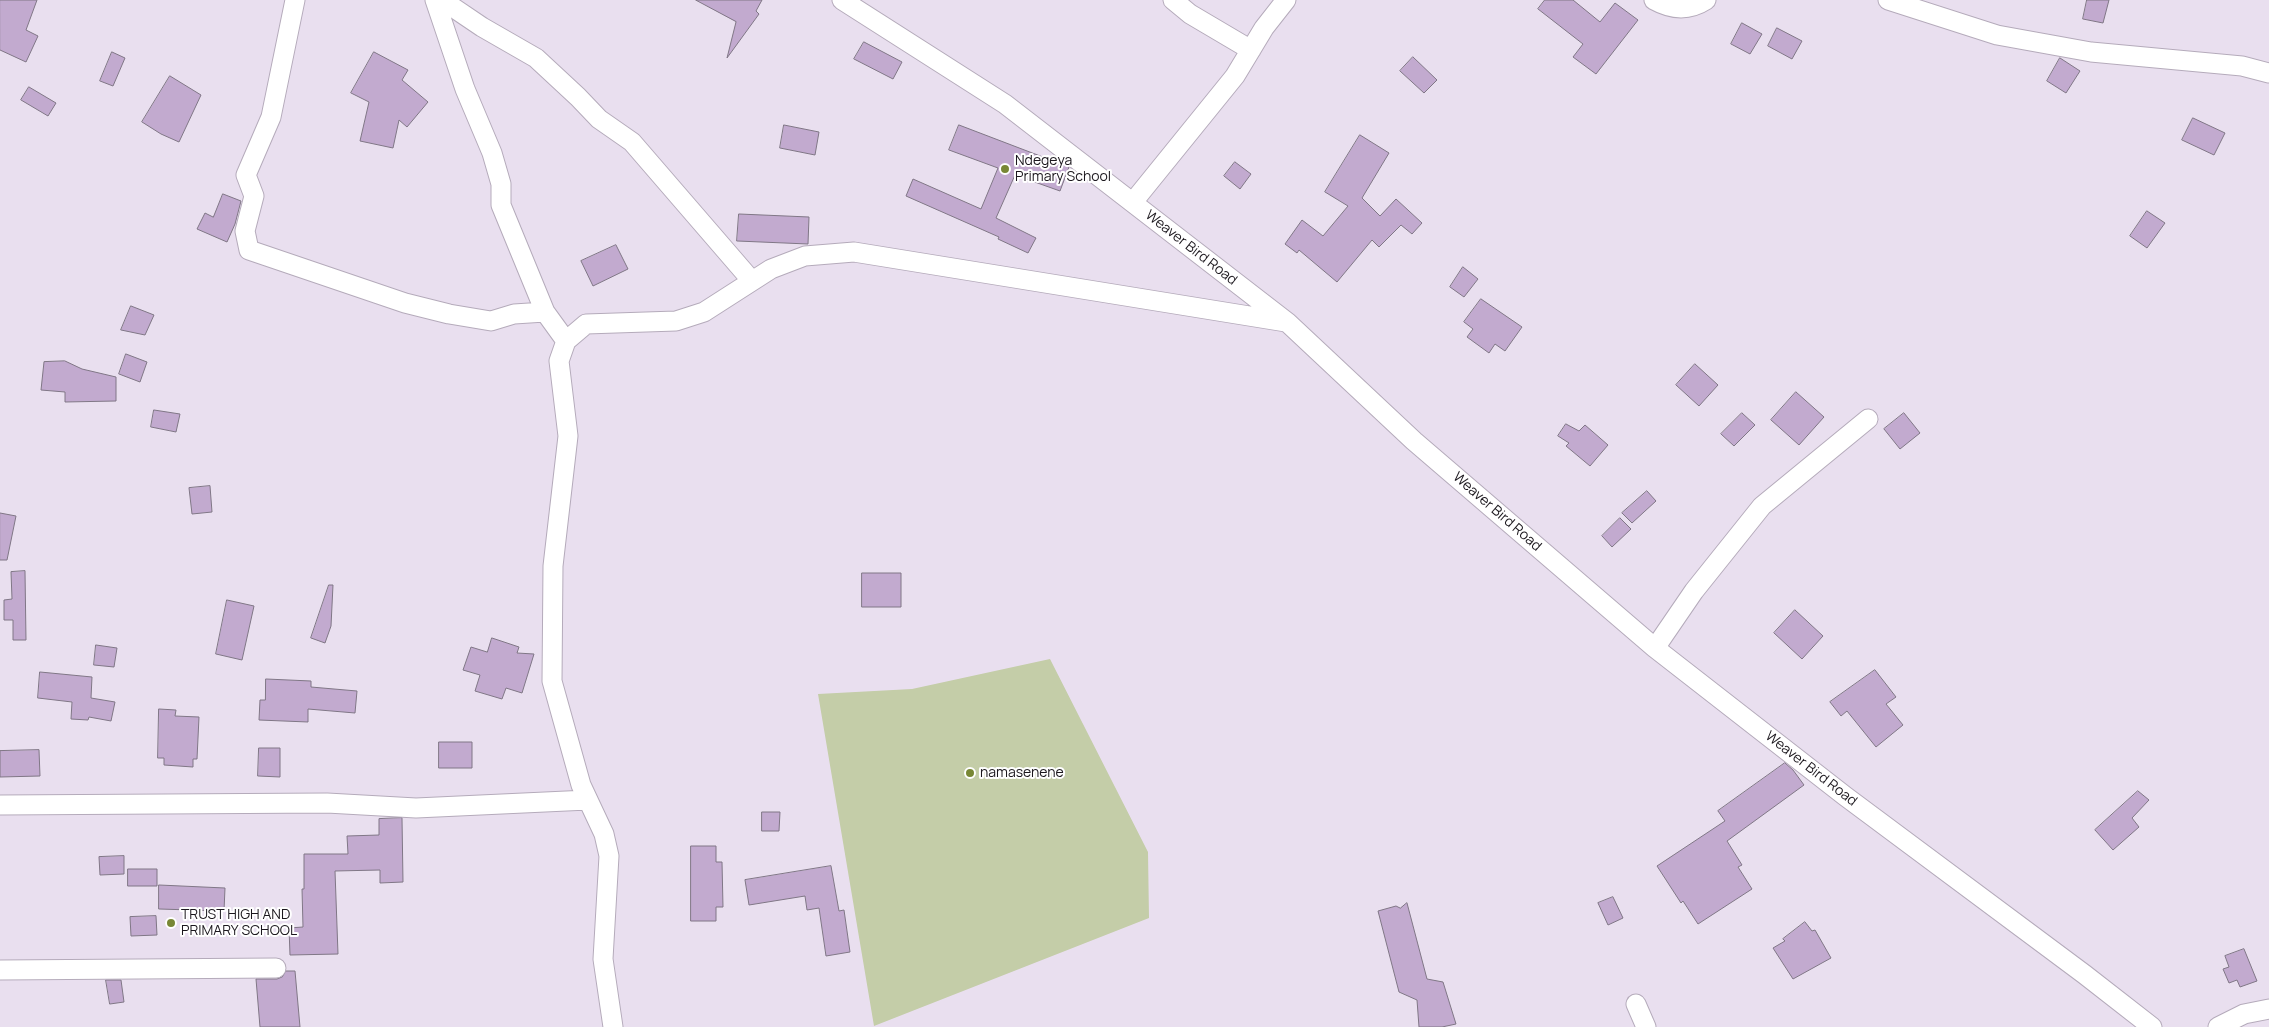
<!DOCTYPE html>
<html>
<head>
<meta charset="utf-8">
<style>
  body { margin:0 }
  canvas { display:block; background:#e9dfef }
</style>
</head>
<body>
<canvas width="2269" height="1027"></canvas>
<script>
const ctx = document.querySelector('canvas').getContext('2d');
ctx.lineJoin = 'round';
function fill(path, color) {
  ctx.fillStyle = color;
  ctx.fill(path, 'evenodd');
}
function stroke(path, color, width, dash) {
  ctx.strokeStyle = color;
  ctx.lineWidth = width;
  ctx.lineCap = dash ? 'butt' : 'round';
  ctx.setLineDash(dash || []);
  ctx.stroke(path);
}
function drawText(font, color, halo, rows, align = 'center') {
  ctx.font = font + ' Manrope,sans-serif';
  ctx.lineWidth = 4;
  ctx.setLineDash([]);
  ctx.textBaseline = 'middle';
  ctx.strokeStyle = halo;
  ctx.fillStyle = color;
  for (const [text, x, y, turn = 0] of rows) {
    ctx.save();
    ctx.translate(x, y);
    ctx.rotate((+turn || 0) * Math.PI / 180);
    ctx.textAlign = isNaN(turn) ? turn : align;
    if (halo) ctx.strokeText(text, 0, 0);
    ctx.fillText(text, 0, 0);
    ctx.restore();
  }
}
fill(new Path2D(`
  M1050,659L1148,852L1149,918L874,1026L818,694L912,689Z`), '#c4cda8');
const building = new Path2D(`
  M0,0H37L26,30L38,36L26,62L0,50Z
  M696,0H762L756,11L759,14L727,58L736,22Z
  M1545,0H1573L1600,22L1615,3L1638,20L1596,74L1573,57L1583,44L1538,9Z
  M2087,0H2109L2103,23L2083,19Z
  M1742,23L1762,34L1750,54L1731,44Z
  M1777,28L1802,41L1792,59L1768,46Z
  M864,42L902,62L893,79L854,59Z
  M112,52L125,58L113,86L100,81Z
  M374,52L408,70L402,80L428,102L407,127L399,120L393,148L360,141L369,102L351,93Z
  M1413,57L1437,80L1424,93L1400,71Z
  M2060,58L2080,71L2066,93L2047,81Z
  M170,76L201,95L179,142L161,134L142,122Z
  M29,87L56,103L48,116L21,100Z
  M2193,118L2225,133L2214,155L2182,140Z
  M784,125L819,132L815,155L780,148Z
  M959,125L1069,167L1060,191L1015,175L996,218L1036,238L1028,253L998,239L999,237L906,196L913,179L981,209L998,168L949,150Z
  M1360,135L1389,153L1362,198L1380,216L1396,199L1422,223L1412,234L1401,225L1379,247L1372,240L1337,282L1299,250L1297,253L1285,244L1302,220L1323,236L1348,206L1325,192Z
  M1235,162L1251,174L1240,189L1224,176Z
  M223,194L241,201L235,224L227,242L197,229L205,213L213,217Z
  M2147,211L2165,223L2147,248L2130,236Z
  M739,214L809,217L808,244L737,241Z
  M616,245L628,269L593,286L581,261Z
  M1463,267L1478,279L1464,297L1450,287Z
  M1481,299L1522,327L1505,351L1495,344L1489,353L1467,337L1473,329L1464,322Z
  M131,306L154,315L145,335L121,330Z
  M126,354L147,362L140,382L119,374Z
  M65,361L82,369L116,377V401L65,402V392L41,390L44,362Z
  M1695,364L1718,385L1699,406L1676,385Z
  M1796,392L1824,417L1799,445L1771,420Z
  M154,410L180,414L176,432L151,427Z
  M1742,413L1755,425L1734,446L1721,434Z
  M1904,413L1920,433L1900,449L1884,429Z
  M1566,424L1579,431L1585,425L1608,445L1590,466L1566,446L1569,443L1558,436Z
  M210,486L212,512L192,514L189,488Z
  M1647,491L1656,501L1632,523L1622,513Z
  M0,513L16,516L7,560H0Z
  M1620,518L1631,529L1612,547L1602,536Z
  M25,571L26,640H13V620H4V600L12,599L11,572Z
  M862,573H901V607H862Z
  M329,585H333L331,626L325,643L311,638Z
  M227,600L254,606L242,660L216,654Z
  M1795,610L1823,636L1802,659L1774,633Z
  M492,638L519,647L517,653L534,654L522,693L506,688L502,699L475,691L480,675L463,670L471,647L487,652Z
  M96,645L117,648L114,667L94,665Z
  M1875,670L1896,697L1886,704L1903,725L1876,747L1847,711L1841,716L1830,702Z
  M40,672L92,677L91,698L115,702L111,721L89,717L88,720L71,719L72,702L38,698Z
  M266,679L311,681V687L357,691L355,713L308,709V722L259,720L260,700H265Z
  M159,709L176,710L175,716L199,717L197,759H193V767L164,765V758H158Z
  M439,742H472V768H439Z
  M259,748H280V777L258,776Z
  M39,750L40,776L0,777V751Z
  M1785,763L1793,770L1804,785L1727,841L1742,865L1738,867L1752,889L1698,924L1683,901L1681,903L1657,866L1725,821L1718,811Z
  M2138,791L2149,800L2132,818L2139,827L2113,850L2095,830Z
  M762,812H780L779,831H762Z
  M402,818L403,882L380,883V870L335,871L338,954L290,955L289,928L303,927L302,889H304V854H348L347,836L379,835V819Z
  M691,846H716V862H722L723,907H716V921H691Z
  M124,856V874L100,875L99,857Z
  M831,866L839,911L844,910L850,952L826,956L819,908L807,910L805,896L749,905L745,880Z
  M128,869H157V886H128Z
  M159,885L225,888L224,911L159,909Z
  M1613,897L1623,918L1608,925L1598,903Z
  M1407,903L1427,979L1443,982L1456,1024L1442,1027H1419L1417,1000L1399,992L1378,911L1396,906L1400,908Z
  M156,916L157,935L131,936L130,917Z
  M1805,922L1812,931L1815,930L1831,958L1793,979L1773,948L1785,941L1783,939Z
  M2244,949L2257,981L2240,987L2237,980L2229,983L2223,969L2229,967L2225,956Z
  M286,971H295L300,1027H260L256,979H277L282,977Z
  M106,980H121L124,1002L110,1004Z`);
fill(building, '#c2aacf');
stroke(building, '#807786', 1);
const minor = new Path2D(`
  M295,0L271,117L246,175L254,196L245,231L249,250L405,303L449,314L491,321L514,314L545,312
  M435,0L465,89L492,153L501,184V205L545,312L566,341
  M442,0L482,27L536,58L578,97L599,119L632,142L752,281
  M842,0L1005,104L1287,322L1414,441L1655,648L1845,796L2084,974L2152,1027
  M1173,0L1190,14L1251,50
  M1654,0C1672,10 1689,11 1706,0
  M1888,0L1997,35L2091,52L2242,66L2269,73
  M1133,202L1235,76L1264,28L1286,0
  M1655,648L1694,591L1762,506L1868,419
  M0,805L327,803L416,808L588,800
  M0,970L276,968
  M1636,1004L1646,1027
  M613,1027L603,959L609,856L604,834L581,785L552,681L553,566L568,436L559,361L566,341L586,324L676,321L704,312L771,269L805,256L854,252L1286,322
  M2218,1027L2244,1014L2269,1009`);
stroke(minor, '#b5abbb', 21);
stroke(minor, '#fff', 19);
for (const [x, y, r, color] of [
  [1005,169,5,"#788735"],
  [970,773,5,"#788735"],
  [171,923,5,"#788735"]
]) {
  const dot = new Path2D();
  dot.arc(x, y, r, 0, 2 * Math.PI);
  ctx.fillStyle = color;
  ctx.fill(dot);
  stroke(dot, '#fff', 2);
}
drawText('14px', '#1b171d', '#fff', [
  ["Ndegeya",1015,161],
  ["Primary School",1015,177],
  ["namasenene",980,773],
  ["TRUST HIGH AND",181,915],
  ["PRIMARY SCHOOL",181,931]
], 'left');
drawText('14px', '#1b171d', '#fff', [
  ["Weaver Bird Road",1191,248,38],
  ["Weaver Bird Road",1497,512,41],
  ["Weaver Bird Road",1811,769,38]
]);
</script>
</body>
</html>
